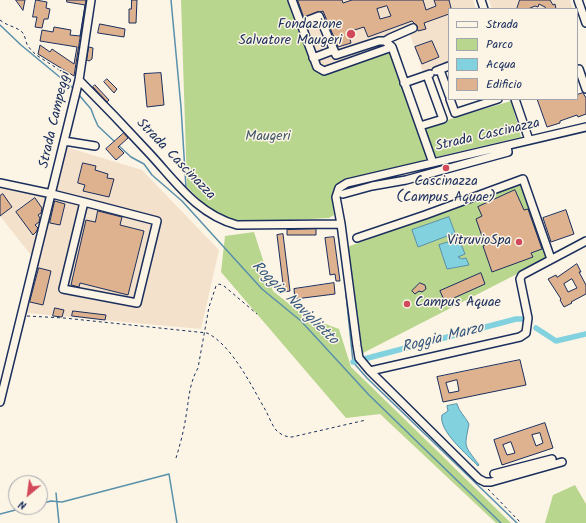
<!DOCTYPE html>
<html>
<head>
<meta charset="utf-8">
<style>
  body { margin:0 }
  #map { position:relative; width:586px; height:523px; overflow:hidden; background:#fcf5e5; font-family:Kalam,sans-serif }
  canvas { display:block }
  .legend { position:absolute; left:448px; top:8px; width:130px; height:92px; box-sizing:border-box; background:#fcf5e5; border:1px solid #a2a6af; margin:0; padding:5px 7px; list-style:none; font-size:12px; color:#1b2f5e }
  .legend li { display:flex; align-items:center; gap:8px; height:20px }
  .legend b { width:20px; border:1px solid #a2a6af }
  .north { position:absolute; left:8px; top:475px; width:40px; height:40px; box-sizing:border-box; background:#fcf5e5; border:1px solid #a2a6af; border-radius:50%; rotate:209deg; font-size:11px; font-weight:700; line-height:16px; text-align:center; color:#1b2f5e }
  .north::after { content:''; display:block; margin:auto; width:14px; height:18px; background:#d1495b; clip-path:polygon(50% 0,100% 100%,50% 72%,0 100%) }
</style>
</head>
<body>
<div id="map">
<canvas width="586" height="523"></canvas>
<ul class="legend">
<li><b style="height:5px;background:#fcf5e5"></b>Strada</li>
<li><b style="height:11px;background:#b9d68e"></b>Parco</li>
<li><b style="height:11px;background:#82d1df"></b>Acqua</li>
<li><b style="height:11px;background:#deb28f"></b>Edificio</li>
</ul>
<div class="north">N</div>
</div>
<script>
const ctx = document.querySelector('canvas').getContext('2d');
ctx.lineJoin = 'round';
function fill(path, color) {
  ctx.fillStyle = color;
  ctx.fill(path, 'evenodd');
}
function stroke(path, color, width, dash) {
  ctx.strokeStyle = color;
  ctx.lineWidth = width;
  ctx.lineCap = dash ? 'butt' : 'round';
  ctx.setLineDash(dash || []);
  ctx.stroke(path);
}
function drawText(font, color, halo, rows, align = 'center') {
  ctx.font = font + ' Kalam,sans-serif';
  ctx.lineWidth = 3;
  ctx.setLineDash([]);
  ctx.textBaseline = 'middle';
  ctx.strokeStyle = halo;
  ctx.fillStyle = color;
  for (const [text, x, y, turn = 0] of rows) {
    ctx.save();
    ctx.translate(x, y);
    ctx.rotate((+turn || 0) * Math.PI / 180);
    ctx.textAlign = isNaN(turn) ? turn : align;
    if (halo) ctx.strokeText(text, 0, 0);
    ctx.fillText(text, 0, 0);
    ctx.restore();
  }
}
fill(new Path2D(`
  M290,0H473L476,9H449V62L423,72L409,32L392,38L390,51L323,74L316,70Z
  M489,0H570L573,9H492Z
  M66,147L142,170L219,250L201,329L27,313L38,264L0,216V186L54,198Z`), '#f3e1cb');
fill(new Path2D(`
  M181,0H290L316,70L390,51L393,55L428,157L423,161L343,180C329,190 332,199 334,215L329,218L253,222L234,220L220,215L207,207L187,187Z
  M511,101L521,137L436,157L424,127Z
  M527,182L554,255L363,353L347,247Z
  M254,232L273,291L304,316L339,329L351,367L511,523H496L380,414L346,418L221,272L225,236Z
  M575,485L586,504V523H545L553,495Z`), '#b9d68e');
const water = new Path2D(`
  M449,217L455,233L418,247L412,230Z
  M459,239L465,254L458,257L462,259L466,258L469,265L447,269L439,245Z
  M457,404C459,412 465,416 469,424C464,449 464,444 479,465L478,466C468,455 438,431 442,415L448,411L447,406Z`);
fill(water, '#82d1df');
stroke(water, '#5990ab', 1);
stroke(new Path2D(`
  M171,0L181,107L186,188L197,199
  M0,25L21,45L73,88
  M79,95L91,109L94,117L98,126L115,142
  M119,146L131,157L144,164L152,175L182,201L262,289L301,321L369,395L501,523
  M346,294L353,362L367,378L517,523
  M56,493L59,523
  M40,504L51,501L62,502L169,474L177,523
  M0,514L27,507`), '#5990ab', 1.5);
stroke(new Path2D(`
  M536,328L556,341L586,334
  M364,359L516,319H522
  M353,362L358,361`), '#82d1df', 5.5);
const building = new Path2D(`
  M16,0H25L23,10Z
  M36,0L47,2L46,8L50,9L48,19H44L42,28L35,27L37,17H33Z
  M67,0H86L74,76L38,54L40,45L50,52L52,49L74,64L77,47L40,41L42,30L53,32L54,27L71,30L70,35L80,36L85,5L67,2Z
  M132,0H137L136,23H129V9H131Z
  M298,0H342L343,3L352,0H423L426,10L436,6L434,0H449L451,8L449,9V14L424,23L426,29L418,31L417,26L412,21L368,37L364,27L348,32L351,43L338,47L323,11L304,17ZM387,6L391,16L380,19L377,9Z
  M520,0H550L553,5L555,4L556,9H546L545,7L539,4L538,7L535,6L528,9H517Z
  M100,24L125,29L124,37L98,33Z
  M432,41L439,57L422,64L415,47Z
  M89,47L93,48L92,59L89,61L87,60Z
  M161,73L164,105L147,107L144,74Z
  M107,79L117,89L114,93L104,82Z
  M95,85L109,100L107,102L93,87Z
  M583,93L586,98V114L578,117L577,115L560,121V123L547,127L537,99H577V95Z
  M124,133L128,138L118,147L124,153L116,160L106,149Z
  M83,163L96,166L95,170L108,174L107,178L114,179L109,197L83,191L85,185L78,183Z
  M515,190L524,210L528,209L542,249L531,253L533,257L492,272L483,246L485,245L476,219L482,216L478,207Z
  M3,194L12,207L0,216V196Z
  M35,198L42,208L41,213L38,215L40,218L39,222L35,225L38,228L36,232L33,235L16,212Z
  M55,201L65,204L60,225L50,223Z
  M566,210L574,234L551,242L543,218Z
  M98,211L122,217L120,225L144,231L128,295L80,283L79,287L71,285L86,220L95,222Z
  M316,229V235H287V230Z
  M283,234L290,291L284,292L277,235Z
  M334,237L340,281H336L335,274L330,275L325,238Z
  M577,264L581,272H579L586,285V294L571,302L572,303L564,307L560,300L561,299L548,279L556,275L557,277ZM572,279L577,288L568,292L564,284Z
  M39,268L51,271L43,305L30,302Z
  M481,273L485,284L445,302L440,291Z
  M334,283L335,294L295,299L294,289Z
  M420,283L425,285L426,289L422,292L419,291L415,294L412,291Z
  M55,308L64,310L62,317L53,316Z
  M73,311L106,315L105,320L72,316Z
  M520,360L526,385L443,402L437,377ZM457,380L459,391L449,393L446,383Z
  M545,423L553,448L502,465L494,440ZM540,433L543,443L536,446L532,435ZM511,442L515,453L507,455L503,445Z`);
fill(building, '#deb28f');
stroke(building, '#1b2f5e', 1);
const minor = new Path2D(`
  M292,0L317,67L324,71L392,47
  M481,0L484,9
  M578,0L586,23
  M301,23L319,16L336,55L379,41H385L392,47L433,163
  M385,41L390,38L413,28
  M313,58L334,50
  M579,69L586,89
  M440,70L449,95
  M436,71L449,66
  M79,80C103,104 126,128 149,153C176,182 197,214 237,225L341,224
  M404,83L430,74
  M450,99L455,113L498,99
  M515,99L529,140
  M420,126L443,119L427,75
  M64,141L95,146
  M0,183L52,194L84,202L63,289L137,303L157,221L84,202
  M343,194L372,186L406,180L508,152L507,146
  M357,238L425,215L523,179L551,259
  M370,371L520,337L526,333L528,318L520,279L522,275L586,241
  M0,402L79,80L91,0
  M562,462L491,482H485L479,479L370,371L359,358L357,346L341,224L336,197L339,188L347,183L586,127
  M494,474L552,459`);
stroke(minor, '#1b2f5e', 10);
stroke(new Path2D(`
  M0,20C7,26 17,27 22,32C26,36 25,42 28,46C36,58 50,62 60,71C65,75 66,78 72,81
  M27,316L64,318L207,333C232,345 252,387 266,411C269,417 272,425 276,430C281,435 286,437 292,437L366,420
  M176,458C180,445 184,430 186,416C189,399 189,384 198,368L209,307L216,286L219,284L224,286L257,314
  M488,489L521,523`), '#1b2f5e', 1, [3, 3]);
stroke(minor, '#fcf5e5', 7);
for (const [x, y, r, color] of [
  [351,34,5,"#d1495b"],
  [446,168,4,"#d1495b"],
  [519,242,4,"#d1495b"],
  [407,304,4,"#d1495b"]
]) {
  const dot = new Path2D();
  dot.arc(x, y, r, 0, 2 * Math.PI);
  ctx.fillStyle = color;
  ctx.fill(dot);
  stroke(dot, '#fcf5e5', 1.5);
}
drawText('14px', '#1b2f5e', '#fcf5e5', [
  ["Fondazione",342,26],
  ["Salvatore Maugeri",342,42],
  ["Cascinazza",446,183,"center"],
  ["(Campus Aquae)",446,199,"center"],
  ["VitruvioSpa",511,242],
  ["Campus Aquae",415,304,"left"]
], 'right');
drawText('14px', '#1b2f5e', '#fcf5e5', [
  ["Strada Campeggi",56,120,-77],
  ["Strada Cascinazza",488,136,-13],
  ["Strada Cascinazza",175,160,46]
]);
drawText('14px', '#42596a', '#fcf5e5', [
  ["Maugeri",268,138]
]);
drawText('italic 15px', '#35587e', '#fcf5e5', [
  ["Roggia Naviglietto",294,304,44],
  ["Roggia Marzo",443,339,-14]
]);
</script>
</body>
</html>
